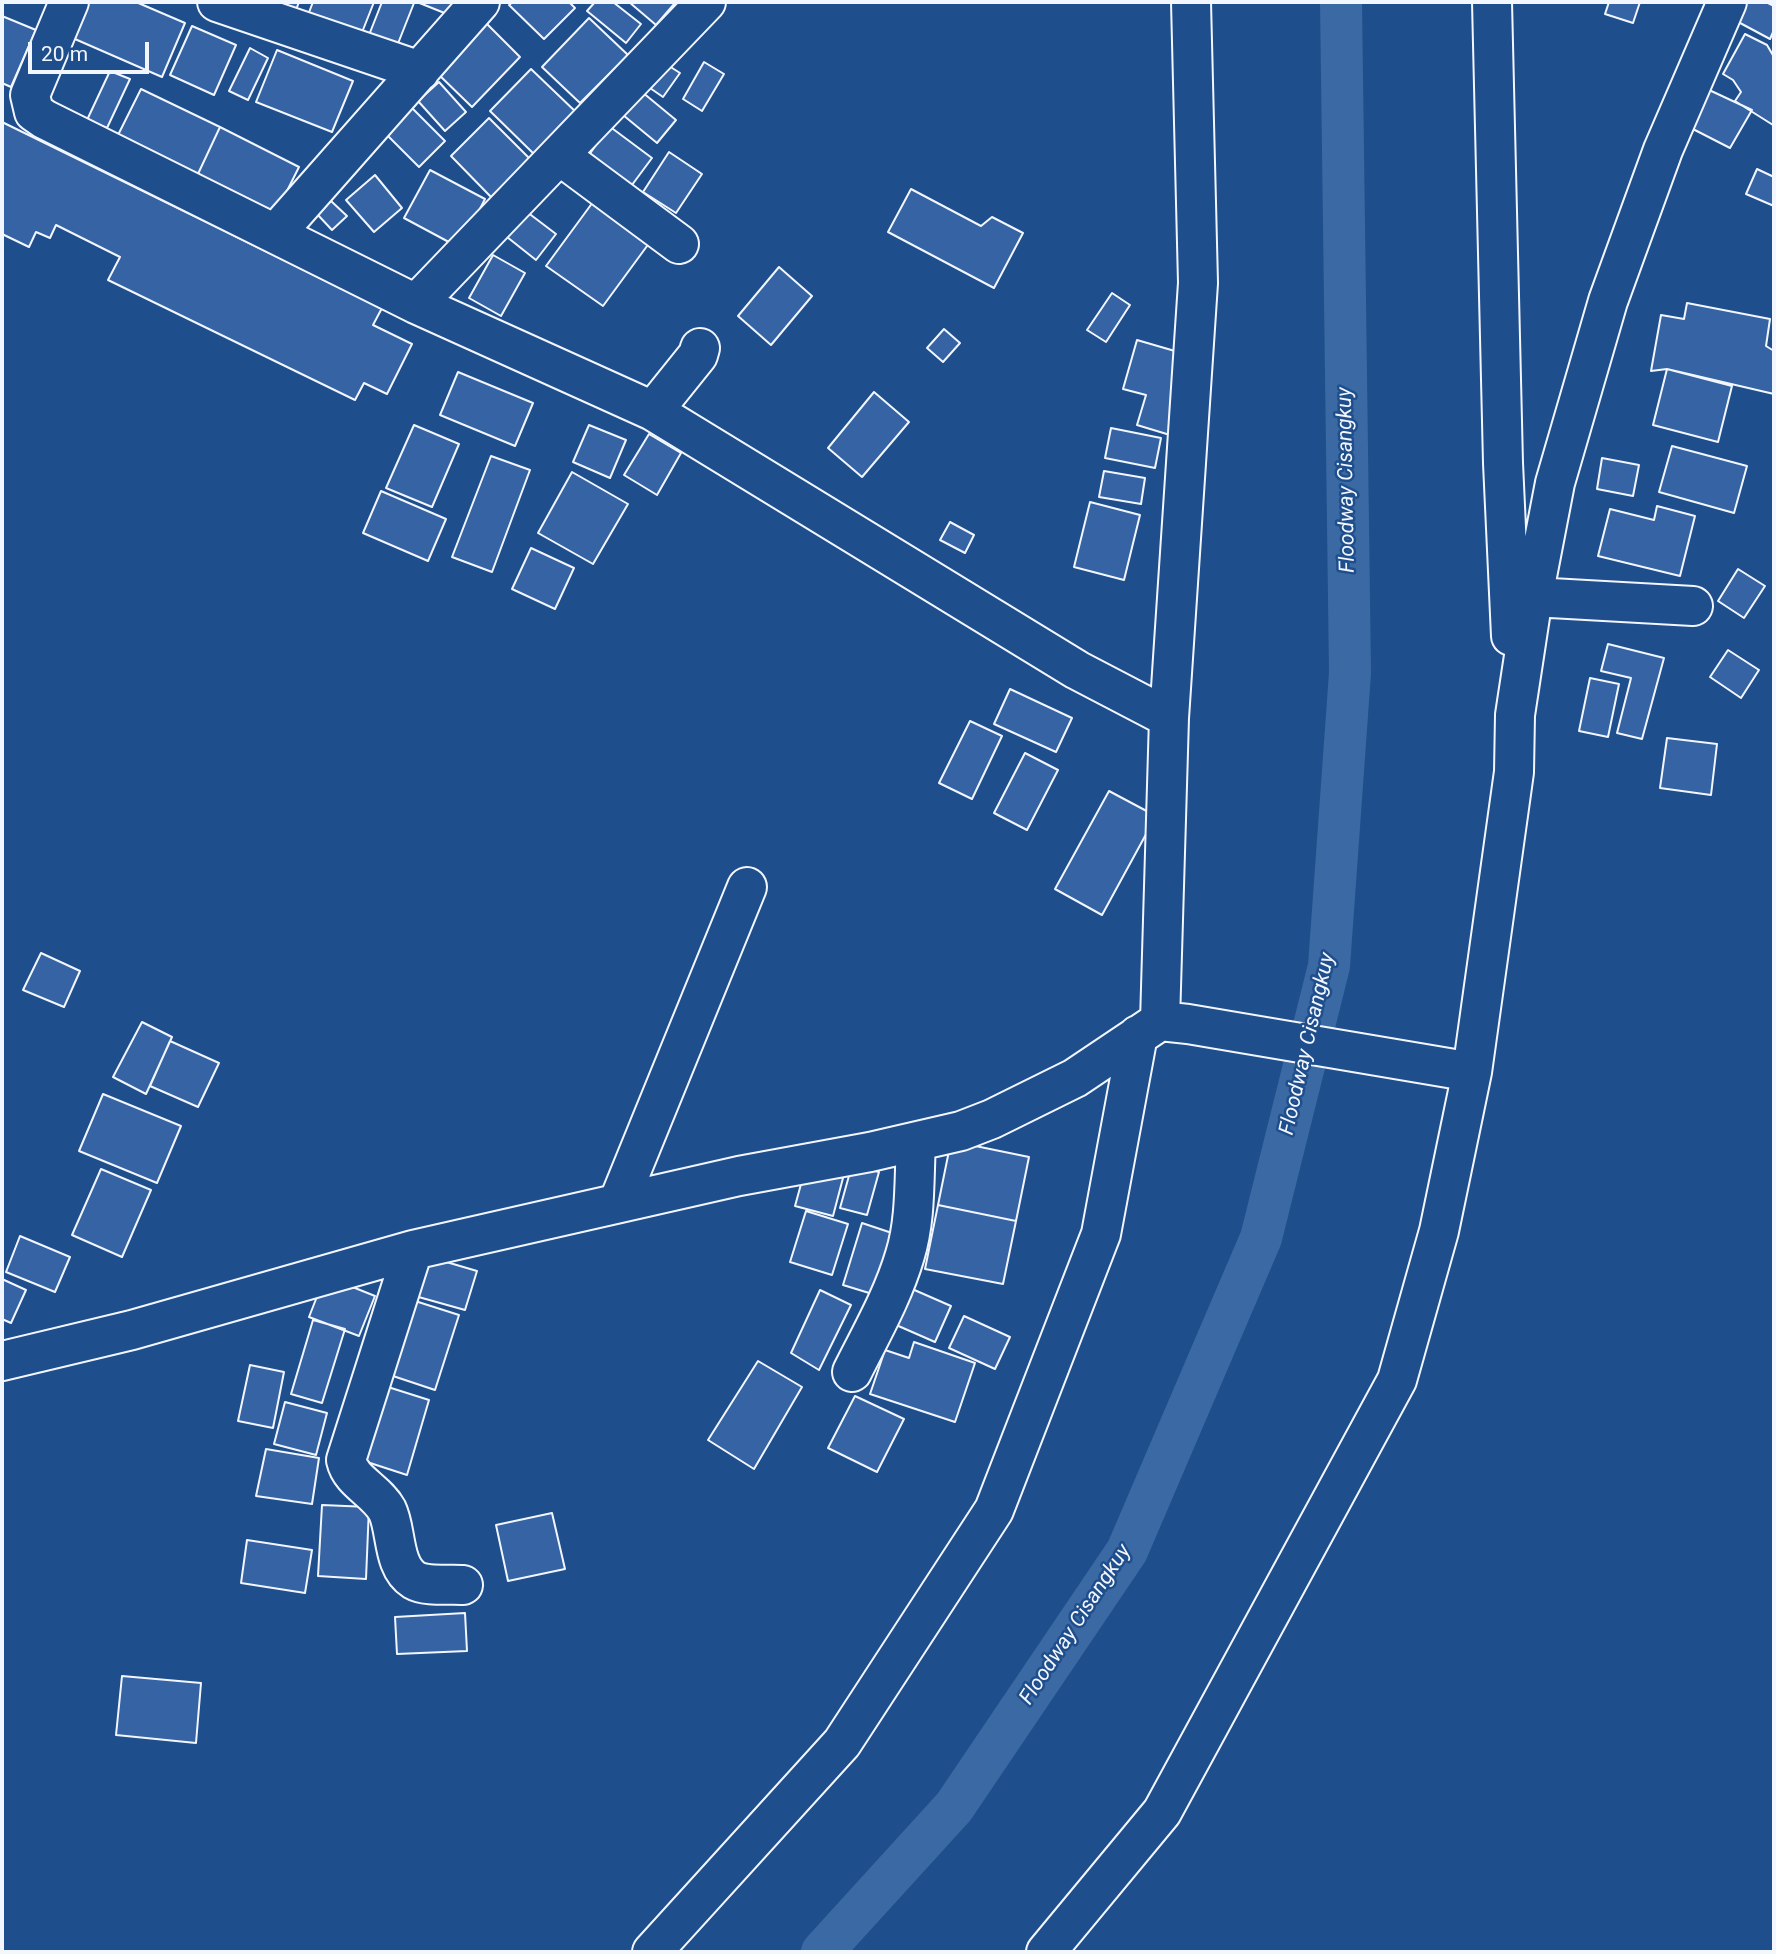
<!DOCTYPE html>
<html>
<head>
<meta charset="utf-8">
<style>
  body { margin:0 }
  #map { position:relative; width:1776px; height:1954px; overflow:hidden; background:#1f4e8c; font-family:Roboto,sans-serif }
  canvas { display:block }
  .frame { position:absolute; inset:0; border:4px solid #f2f6ff; pointer-events:none }
  .scale { position:absolute; left:28px; top:42px; width:121px; height:32px; box-sizing:border-box; border:4px solid #f2f6ff; border-top:0; padding-left:9px; font-size:21px; line-height:24px; white-space:nowrap; color:#f2f6ff; -webkit-text-stroke:5px #1f4e8c; paint-order:stroke }
</style>
</head>
<body>
<div id="map">
<canvas width="1776" height="1954"></canvas>
<div class="frame"></div>
<div class="scale">20 m</div>
</div>
<script>
const ctx = document.querySelector('canvas').getContext('2d');
ctx.lineJoin = 'round';
function stroke(path, color, width, dash) {
  ctx.strokeStyle = color;
  ctx.lineWidth = width;
  ctx.lineCap = dash ? 'butt' : 'round';
  ctx.setLineDash(dash || []);
  ctx.stroke(path);
}
function fill(path, color) {
  ctx.fillStyle = color;
  ctx.fill(path, 'evenodd');
}
function drawText(font, color, halo, rows, align = 'center') {
  ctx.font = font + ' Roboto,sans-serif';
  ctx.lineWidth = 5;
  ctx.setLineDash([]);
  ctx.textBaseline = 'middle';
  ctx.strokeStyle = halo;
  ctx.fillStyle = color;
  for (const [text, x, y, turn = 0] of rows) {
    ctx.save();
    ctx.translate(x, y);
    ctx.rotate((+turn || 0) * Math.PI / 180);
    ctx.textAlign = isNaN(turn) ? turn : align;
    if (halo) ctx.strokeText(text, 0, 0);
    ctx.fillText(text, 0, 0);
    ctx.restore();
  }
}
stroke(new Path2D(`
  M822,1952L954,1807L1127,1551L1261,1238L1329,966L1350,673L1341,2`), '#3b69a3', 42);
const building = new Path2D(`
  M83,2H136L185,23L162,77L68,36Z
  M256,2H299L294,15Z
  M313,2H374L359,40L306,20Z
  M382,2L414,3L397,46L369,35Z
  M417,2H457L452,16Z
  M513,2H569L575,8L544,39L509,5Z
  M595,2H613L641,24L626,43L587,11Z
  M629,2H673L675,3L656,25Z
  M1609,2H1640L1633,23L1605,14Z
  M1735,2H1766L1774,6V30L1770,39L1727,16Z
  M2,16L36,30L11,87L2,83Z
  M589,18L628,55L580,103L542,67Z
  M486,23L520,57L472,107L436,72Z
  M192,26L236,45L214,95L170,75Z
  M1745,34L1767,45L1774,57L1773,125L1735,101L1741,92L1733,80L1723,74Z
  M250,48L268,58L248,100L229,91Z
  M277,50L353,81L332,132L256,102Z
  M704,62L724,74L702,111L683,99Z
  M666,64L680,73L663,97L650,88Z
  M531,69L578,114L537,157L490,111Z
  M110,71L130,79L107,128L87,120Z
  M439,82L466,112L445,131L418,101Z
  M141,89L220,127L197,176L117,137Z
  M1707,89L1752,110L1730,148L1687,126Z
  M642,92L676,120L657,143L623,115Z
  M408,104L445,141L419,167L382,130Z
  M489,118L530,159L491,197L451,156Z
  M2,122L382,308L373,325L412,344L387,394L364,383L355,400L108,280L120,257L56,225L50,238L36,232L29,247L2,234Z
  M609,126L652,158L629,189L587,158Z
  M220,127L299,167L273,219L197,176Z
  M669,152L702,174L676,213L643,192Z
  M1757,169L1774,177V206L1746,194Z
  M430,170L485,199L460,248L404,218Z
  M375,175L402,208L374,232L346,200Z
  M911,189L981,226L992,217L1023,233L994,288L888,232Z
  M331,201L347,216L332,230L317,214Z
  M593,202L650,242L603,306L546,266Z
  M527,212L556,234L536,260L507,237Z
  M493,255L525,273L501,316L469,298Z
  M779,267L812,296L771,345L738,316Z
  M1112,293L1130,305L1106,342L1087,330Z
  M1687,303L1770,319L1766,346L1774,351V394L1667,369L1651,371L1661,315L1684,319Z
  M944,329L960,343L943,362L927,348Z
  M1137,340L1192,356L1170,435L1137,425L1146,395L1123,389Z
  M1667,369L1732,386L1718,442L1653,425Z
  M458,372L533,403L515,446L440,415Z
  M874,392L909,422L862,477L828,448Z
  M414,425L459,444L432,507L386,488Z
  M589,425L626,440L610,478L573,462Z
  M1111,428L1161,438L1155,468L1105,458Z
  M649,434L681,453L657,495L624,475Z
  M1672,446L1747,466L1734,513L1659,492Z
  M491,456L530,470L492,572L452,557Z
  M1602,458L1639,465L1633,496L1597,489Z
  M1104,471L1145,478L1141,504L1099,497Z
  M572,472L628,504L593,564L538,533Z
  M381,491L446,519L428,561L363,533Z
  M1090,502L1140,515L1124,580L1074,567Z
  M1657,506L1695,516L1680,576L1598,556L1610,509L1654,520Z
  M950,522L974,535L965,553L940,540Z
  M531,548L574,568L555,609L512,589Z
  M1738,569L1765,586L1744,618L1718,601Z
  M1608,644L1664,658L1642,739L1617,733L1631,678L1601,671Z
  M1728,650L1759,670L1741,698L1710,677Z
  M1590,678L1619,684L1608,737L1579,731Z
  M1010,689L1072,718L1056,752L994,724Z
  M970,721L1002,736L972,799L939,783Z
  M1667,738L1717,744L1711,795L1660,788Z
  M1025,753L1058,770L1027,830L994,813Z
  M1109,791L1156,816L1102,915L1055,889Z
  M41,953L80,971L64,1007L23,990Z
  M142,1022L172,1037L146,1094L113,1077Z
  M170,1041L219,1063L198,1107L150,1086Z
  M103,1094L181,1126L157,1183L79,1151Z
  M951,1141L1029,1157L1016,1221L938,1205Z
  M852,1165L879,1172L867,1215L840,1208Z
  M806,1166L843,1178L833,1216L795,1206Z
  M101,1169L151,1190L122,1257L72,1235Z
  M938,1205L1016,1221L1003,1284L925,1269Z
  M806,1211L848,1224L832,1275L790,1262Z
  M862,1223L898,1235L879,1296L843,1285Z
  M20,1236L70,1257L55,1292L6,1272Z
  M426,1256L477,1271L465,1310L415,1296Z
  M325,1276L375,1296L359,1336L309,1317Z
  M2,1279L26,1290L11,1323L2,1319Z
  M903,1285L951,1306L935,1342L887,1321Z
  M820,1290L851,1305L819,1370L791,1353Z
  M412,1300L459,1315L435,1390L387,1374Z
  M964,1316L1010,1337L995,1369L949,1348Z
  M313,1320L345,1329L322,1403L291,1394Z
  M914,1342L975,1363L955,1422L870,1394L885,1350L909,1358Z
  M758,1361L802,1387L754,1469L708,1440Z
  M250,1365L284,1372L273,1428L238,1421Z
  M388,1387L429,1400L407,1475L364,1461Z
  M855,1396L904,1419L877,1472L828,1448Z
  M285,1402L327,1413L316,1455L274,1444Z
  M266,1449L319,1458L312,1504L256,1496Z
  M322,1505L369,1507L366,1579L318,1576Z
  M552,1513L565,1569L508,1581L496,1525Z
  M247,1540L312,1550L305,1593L241,1583Z
  M465,1613L467,1651L397,1654L395,1617Z
  M122,1676L201,1683L196,1743L116,1735Z`);
fill(building, '#3563a3');
stroke(building, '#f2f6ff', 2);
const minor = new Path2D(`
  M69,2L30,95L34,112L44,119L416,304L653,411L1077,670L1169,718
  M217,2L420,71
  M1492,2L1503,463L1511,636
  M559,155L679,244
  M276,233L480,2
  M416,304L706,2
  M653,411L698,355L700,348
  M1533,597L1693,606
  M1160,1021L1169,718L1198,283L1191,2
  M618,1203L747,887
  M413,1250L346,1460C351,1482 376,1490 387,1510C397,1530 392,1566 414,1580C426,1587 449,1584 463,1585
  M2,1361L132,1330L413,1250L739,1176L870,1152L961,1131L992,1119L1075,1078L1160,1021L1188,1024L1472,1072L1514,772L1515,715L1533,597L1555,483L1608,301L1663,150L1727,2
  M852,1372C871,1334 893,1296 905,1255C916,1220 914,1178 916,1142
  M652,1952L842,1743L994,1510L1101,1234L1138,1035
  M1046,1952L1162,1812L1397,1380L1439,1231L1472,1072`);
stroke(minor, '#f2f6ff', 42);
stroke(minor, '#1f4e8c', 38);
drawText('italic 21px', '#f2f6ff', '#1f4e8c', [
  ["Floodway Cisangkuy",1347,480,-91],
  ["Floodway Cisangkuy",1308,1044,-77],
  ["Floodway Cisangkuy",1076,1625,-57]
]);
</script>
</body>
</html>
